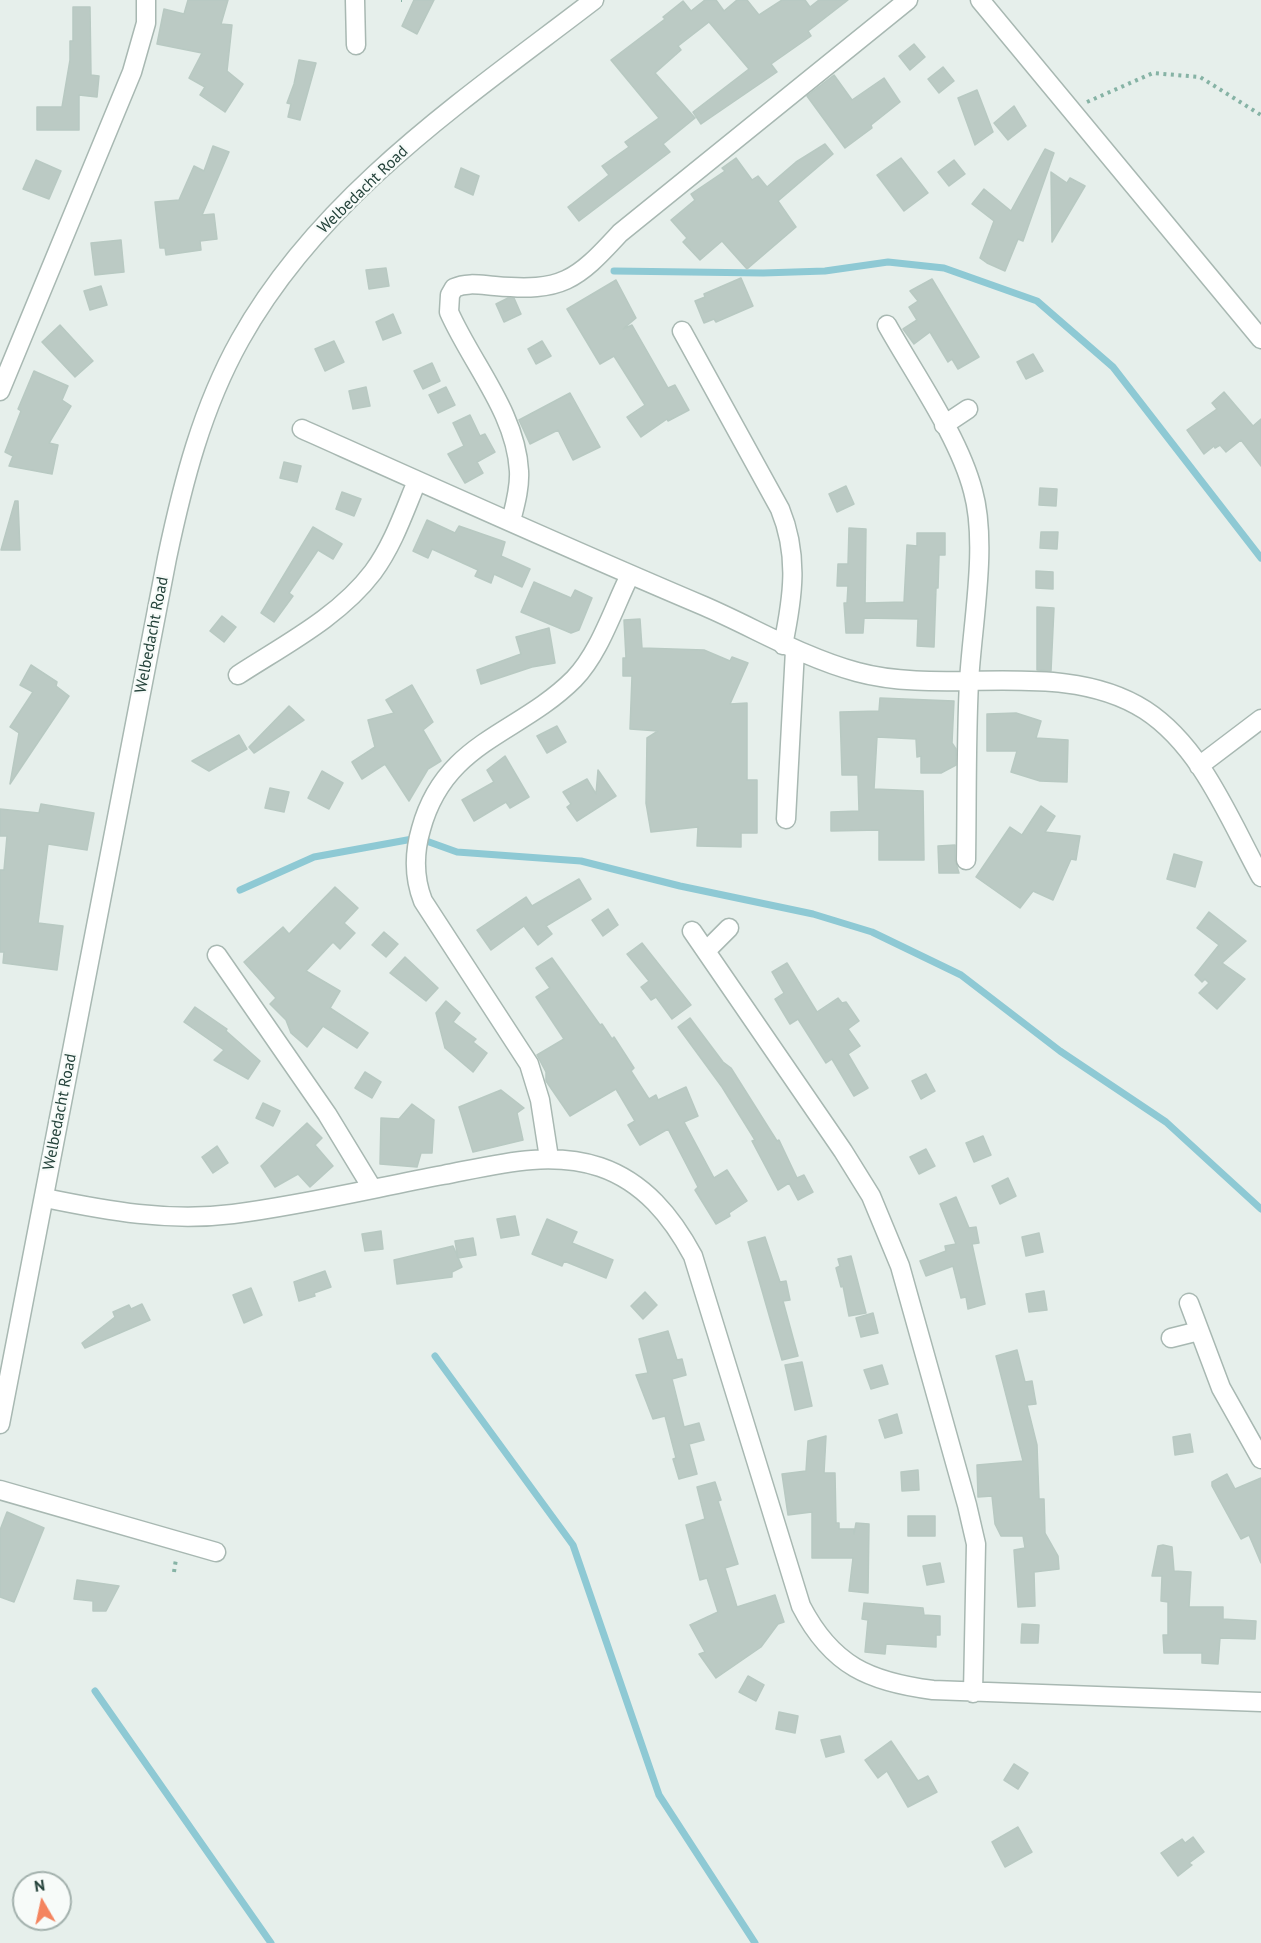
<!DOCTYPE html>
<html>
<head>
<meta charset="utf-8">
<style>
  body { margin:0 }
  #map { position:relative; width:1261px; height:1943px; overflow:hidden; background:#e6efeb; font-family:"PT Sans",sans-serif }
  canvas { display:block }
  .north { position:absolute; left:12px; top:1871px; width:60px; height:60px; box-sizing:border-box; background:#f7fbf9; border:2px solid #a3b1ad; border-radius:50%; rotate:351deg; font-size:16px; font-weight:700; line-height:24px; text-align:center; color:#24423a }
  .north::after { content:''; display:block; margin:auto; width:21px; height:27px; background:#f4845f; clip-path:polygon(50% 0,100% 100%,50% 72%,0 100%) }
</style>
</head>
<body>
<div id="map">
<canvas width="1261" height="1943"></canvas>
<div class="north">N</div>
</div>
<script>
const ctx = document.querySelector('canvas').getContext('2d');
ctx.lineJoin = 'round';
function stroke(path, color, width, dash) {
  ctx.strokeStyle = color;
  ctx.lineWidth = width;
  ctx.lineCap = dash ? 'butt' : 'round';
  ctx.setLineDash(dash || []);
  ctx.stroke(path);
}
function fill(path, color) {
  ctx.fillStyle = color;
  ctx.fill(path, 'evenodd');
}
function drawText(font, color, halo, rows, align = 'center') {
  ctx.font = font + ' "PT Sans",sans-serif';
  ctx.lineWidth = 4.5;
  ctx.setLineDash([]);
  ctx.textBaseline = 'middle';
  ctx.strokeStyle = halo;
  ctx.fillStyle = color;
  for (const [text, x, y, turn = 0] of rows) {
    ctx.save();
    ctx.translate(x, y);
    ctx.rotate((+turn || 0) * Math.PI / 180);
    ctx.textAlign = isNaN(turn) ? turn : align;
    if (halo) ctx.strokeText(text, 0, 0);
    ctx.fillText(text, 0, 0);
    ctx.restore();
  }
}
stroke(new Path2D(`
  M614,271L763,273L825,271L888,262L944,268L1037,301L1113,367L1261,558
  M240,890L314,857L418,838L457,852L581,861L680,886L813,914L872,932L961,975L1060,1051L1166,1122L1261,1209
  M435,1356L573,1545L659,1795L755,1943
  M95,1691L271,1943`), '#8ec9d4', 7);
const building = new Path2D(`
  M188,0H228L221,24L232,25L227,71L243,84L225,112L200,95L205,87L189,78L202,53L157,44L164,9L184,14Z
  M414,0H434L417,34L402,26Z
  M705,0H716L724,11L737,0H747L759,15L782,0H805L810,7L819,0H848L808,31L811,36L771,64L777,72L701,124L693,112L749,69L709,22L678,46L681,50L655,73L695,118L663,144L670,152L579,221L568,207L609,175L602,166L629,147L625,142L659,118L611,60L665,19L663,17L683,1L691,11Z
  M73,7H90L91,75L99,76L97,97L79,95V130H37V107H62L70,60V41H73Z
  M914,44L925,57L910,70L899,56Z
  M299,60L316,63L300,120L288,117L291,104L287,103L294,84Z
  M943,67L954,81L939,93L928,79Z
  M834,75L852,100L884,78L900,102L871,125L872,128L845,148L807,96Z
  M977,90L993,132L975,145L958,98Z
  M1014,106L1026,126L1008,140L994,123Z
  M825,144L833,154L778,201L796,227L747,269L722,241L700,260L683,242L687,238L671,220L695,200L691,194L725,171L722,168L736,158L752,180L758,176L767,187L796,162Z
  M213,146L229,152L202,215L214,214L217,239L200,241L201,250L166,255L165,248H160L155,202L179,200L194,166L204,171Z
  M1045,149L1054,153L1023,241L1018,239L1005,271L987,263L980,258L994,221L972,204L984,189L1011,211Z
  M901,158L928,193L904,211L877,175Z
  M36,160L61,171L49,199L23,189Z
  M954,160L965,174L949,186L938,172Z
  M461,168L479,176L473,195L455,187Z
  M1051,172L1067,183L1070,178L1085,186L1052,242Z
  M121,240L124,272L95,275L91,243Z
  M386,268L389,286L369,289L366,270Z
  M741,278L753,306L716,322L714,319L704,323L695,301L705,297L704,294Z
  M932,279L979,357L958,369L952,359L948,362L930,332L914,344L903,329L917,320L909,307L918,301L910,291Z
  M616,280L636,318L623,329L632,325L668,388L675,385L689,410L668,421L667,419L641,437L627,417L645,405L614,356L600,364L567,309Z
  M101,286L107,305L90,310L84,291Z
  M508,298H514L521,314L504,322L496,304Z
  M393,314L401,333L383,340L376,322Z
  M60,325L93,361L75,377L42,342Z
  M334,341L344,362L325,371L315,349Z
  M542,341L551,356L536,364L528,349Z
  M1033,354L1043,371L1026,379L1017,362Z
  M432,363L440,381L423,389L414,371Z
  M34,371L68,386L62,400L71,406L49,443L58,445L52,474L9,466L13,456L5,452L21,411L18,409Z
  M366,387L370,406L353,409L349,391Z
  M446,387L455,405L438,413L429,395Z
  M1224,392L1253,426L1261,419V466L1241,440L1226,452L1220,445L1215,448L1214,446L1204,454L1187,430L1217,409L1212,403Z
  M570,393L600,447L573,460L558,430L530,444L519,420Z
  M470,415L480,436L485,434L495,452L477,462L483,473L465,483L448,454L464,446L453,423Z
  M284,462L301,466L297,482L280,478Z
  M846,486L854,504L837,512L829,494Z
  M1040,488L1057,489L1056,506L1039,505Z
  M342,492L361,499L354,516L336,509Z
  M15,501H18L20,550H1Z
  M427,520L455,533L459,526L505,542L501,556L530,569L522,587L494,574L491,583L475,576L478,570L432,549L428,558L413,551Z
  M313,527L342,544L333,559L318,550L289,593L293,596L274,622L261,613Z
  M849,528L866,529L865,603L904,602L907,545L917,546V533H945V555H939L938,588H936L934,647L917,646L918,619L864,618L863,633H846L844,603H847L848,586H837L838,564H848Z
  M1041,532H1058L1057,549L1040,548Z
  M1036,571L1053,572V589L1036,588Z
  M534,582L571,598L575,590L592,598L579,630L571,633L521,612Z
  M1037,607L1054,608L1051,671L1037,670Z
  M222,616L236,627L224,642L210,631Z
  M640,619L642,648L704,650L730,661L732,657L748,663L730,704L747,703V780H757V833H741V847L697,846L698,827L651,832L646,803L647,738L658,731L630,729L632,676H623V658H626L624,620Z
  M549,628L555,663L532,667L481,684L477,670L521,654L516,637Z
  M31,665L57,682L56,686L69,696L10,784L19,733L10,727L33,692L20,685Z
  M412,685L433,722L423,730L441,761L428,769L409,801L385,764L362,779L352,762L375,747L368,720L394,713L386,700Z
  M880,698L954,701L952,743L956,749V765L941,773H921V756L917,757L916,739L877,737L874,789L923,791L924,860H879V830L831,831V812L859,811L858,775H842L840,712L879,711Z
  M289,706L304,720L254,753L249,747Z
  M1016,713L1041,721L1036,738L1068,740L1067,782L1040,781L1011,772L1017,751H987V714Z
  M557,726L566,742L547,753L537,736Z
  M239,735L247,749L209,771L192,761Z
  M505,756L529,797L510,808L506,802L474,821L462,800L494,782L487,770Z
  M598,770L616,796L577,821L567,807L571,804L563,792L587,779L596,794Z
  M322,771L343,783L329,809L308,798Z
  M270,788L289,792L284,812L265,808Z
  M41,804L94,813L87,850L48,844L38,923L63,926L57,970L3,963L4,952H0V870H4L7,836H0V809L39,813Z
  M1041,806L1055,816L1045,832L1080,836L1076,860L1071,859L1053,900L1033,891L1020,908L976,877L1010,827L1022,835Z
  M955,845V860L959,873H939L938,846Z
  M1174,854L1202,862L1195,887L1167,879Z
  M579,879L591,899L546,926L552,934L538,945L524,926L491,950L477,930L526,897L532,906Z
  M335,887L358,908L344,923L355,933L340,949L333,942L306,971L340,991L330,1008L368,1033L357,1048L323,1026L307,1047L291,1033L286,1020L270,1004L276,998L244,962L283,927L289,934Z
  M608,909L618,925L603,936L592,920Z
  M1209,912L1246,941L1222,963L1245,979L1217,1009L1199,993L1209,983L1205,979L1202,982L1195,975L1219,945L1197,928Z
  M384,932L398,944L386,957L372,945Z
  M642,943L691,1005L672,1019L656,997L651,1000L641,987L649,981L627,954Z
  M405,957L438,988L426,1001L390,973Z
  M552,958L600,1025L602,1024L612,1039L614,1037L634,1068L631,1071L649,1099L656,1095L658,1100L686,1087L698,1116L684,1122L714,1178L727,1170L747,1201L729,1213L730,1216L716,1224L695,1190L698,1187L668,1129L640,1145L628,1125L635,1121L616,1089L570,1116L546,1081V1072L537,1055L564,1039L536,997L550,988L536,968Z
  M787,963L817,1012L838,998L842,1003L846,1002L859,1021L848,1029L860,1046L848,1054L868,1088L854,1096L832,1059L826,1063L798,1019L790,1024L775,999L784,993L772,972Z
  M446,1001L460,1013L453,1022L476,1039L473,1042L487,1053L473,1072L445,1048L436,1013Z
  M195,1007L227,1029L226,1031L260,1061L248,1079L214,1060L224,1050L184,1022Z
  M690,1018L723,1062L731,1068L777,1141L779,1140L797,1178L804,1175L813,1192L798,1200L789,1183L778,1190L752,1141L755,1140L722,1087L678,1027Z
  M365,1072L381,1082L372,1098L355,1088Z
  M926,1074L935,1091L921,1099L912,1081Z
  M501,1090L524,1108L517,1113L523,1140L473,1152L459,1107Z
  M263,1103L280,1111L273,1126L256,1118Z
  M412,1104L434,1120L432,1153H421L417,1167L380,1164L381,1118L399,1119Z
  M307,1123L322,1138L315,1145L333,1166L310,1187L298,1174L275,1187L261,1166Z
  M983,1136L991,1155L974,1162L966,1143Z
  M217,1146L228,1163L213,1173L202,1157Z
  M926,1149L935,1166L919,1174L910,1157Z
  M1008,1178L1016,1196L1000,1204L992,1186Z
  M956,1197L969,1228L976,1227L979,1243L972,1244L985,1304L968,1309L966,1297L961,1298L953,1266L926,1276L920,1261L946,1251L945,1246L956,1244L940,1204Z
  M515,1216L519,1235L501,1238L497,1219Z
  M547,1219L577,1232L572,1243L613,1260L606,1278L564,1261L562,1266L532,1254Z
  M381,1231L383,1249L365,1251L362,1234Z
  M1039,1233L1043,1252L1026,1256L1022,1237Z
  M765,1237L780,1282L786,1281L790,1300L783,1301L798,1356L782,1360L748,1242Z
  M473,1238L476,1255L458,1258L455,1241Z
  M453,1246L462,1267L452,1272V1277L397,1284L394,1260Z
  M851,1256L866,1313L849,1316L843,1286L841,1287L836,1268L840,1266L838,1259Z
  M325,1271L331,1287L314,1293L315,1296L299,1301L294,1282Z
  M251,1288L262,1315L244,1323L233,1295Z
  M1044,1291L1047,1310L1029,1312L1026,1294Z
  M645,1292L657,1305L643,1319L631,1306Z
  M142,1304L150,1320L85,1348L82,1343L115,1317L113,1312L129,1305L131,1309Z
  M873,1313L878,1333L861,1337L856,1318Z
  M668,1331L677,1360L682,1359L686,1375L672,1379L684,1427L699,1423L704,1440L689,1444L697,1474L679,1479L673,1459L676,1458L665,1416L653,1419L636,1375L648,1373L639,1339Z
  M1017,1350L1025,1382L1032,1381L1036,1404L1027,1405L1037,1445L1039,1499H1044L1045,1533L1058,1556L1059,1569L1034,1572L1035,1606L1018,1607L1014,1550L1025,1548L1023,1536H1001L995,1524L992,1496L978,1497L977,1465L1023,1461L996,1356Z
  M802,1362L812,1406L795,1410L785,1365Z
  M882,1365L888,1384L871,1389L864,1370Z
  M897,1414L902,1433L885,1438L879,1420Z
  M1190,1434L1193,1452L1175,1455L1173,1437Z
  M826,1436L824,1473H835L836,1523H839V1529H854V1534L856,1523L869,1524L868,1593L849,1591L853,1558H812V1512L788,1515L782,1474L806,1471L808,1441Z
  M918,1470L919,1490L902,1491L901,1472Z
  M1227,1474L1235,1489L1261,1478V1563L1249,1535L1241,1539L1212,1486V1482Z
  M715,1482L721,1500L718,1501L738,1564L725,1568L737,1607L775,1595L784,1622L778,1624L761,1647L716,1678L699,1654L705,1652L690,1625L718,1612L707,1578L700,1580L686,1525L705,1519L697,1487Z
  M7,1512L44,1528L14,1602L0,1597V1530Z
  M908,1516H935V1536H908Z
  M1163,1545L1172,1547L1174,1571L1191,1572L1189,1607H1223V1619L1256,1621L1255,1639L1220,1638L1218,1664L1202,1663V1653H1164L1163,1635H1168V1602L1161,1601L1162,1576H1152L1158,1546Z
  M940,1563L944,1582L927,1585L923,1566Z
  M77,1580L119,1586L106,1611H93V1601L74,1599Z
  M864,1603L923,1608L924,1615L940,1616V1635H936V1647L886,1644L885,1654L865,1652L868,1620L862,1619Z
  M1022,1624L1039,1625L1038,1643H1021Z
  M748,1676L764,1685L756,1701L739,1692Z
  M779,1712L798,1716L795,1733L776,1729Z
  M840,1736L844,1752L826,1757L821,1740Z
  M891,1741L918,1781L928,1776L937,1792L908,1807L887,1771L878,1778L865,1760Z
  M1014,1764L1028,1773L1018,1789L1004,1780Z
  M1018,1827L1032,1852L1005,1867L992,1842Z
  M1193,1837L1204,1852L1189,1863L1192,1865L1178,1876L1161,1853L1182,1839L1185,1843Z`);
fill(building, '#bbcac4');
stroke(building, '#b8c9c2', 1.5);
const minor = new Path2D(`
  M355,0L356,45
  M980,0L1261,339
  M887,325C915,375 959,437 973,491C988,545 972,625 969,682C966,741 967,800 966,860
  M682,331L780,509C799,555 793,597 783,645
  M0,391L132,72L146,23V0
  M944,425L968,409
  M302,429C436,489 569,549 704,606C755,628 802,657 857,672C948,697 1062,657 1145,710C1202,747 1230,821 1261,877
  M511,521C515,505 520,488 519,471C516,413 472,364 449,312L450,295L454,288C467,282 481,285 495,286C562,292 576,281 620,233L908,0
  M238,675C284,645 339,617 373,572C393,545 404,512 417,481
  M1199,766L1261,719
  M786,819L795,650
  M692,931L843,1151L871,1196L900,1266L967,1505L976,1544L973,1693
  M706,951L729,928
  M217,955L327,1114L372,1188
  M549,1158L540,1100L529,1064L423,901C414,878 414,853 421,829C445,741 518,735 574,679C600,652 613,609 630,575
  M45,1198C108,1211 168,1222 233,1214C304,1205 374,1188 443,1175C495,1165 548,1150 600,1167C644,1182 672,1217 693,1256L801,1606C832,1666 870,1682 933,1690L1261,1702
  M1189,1303L1221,1388L1261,1459
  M1171,1338L1199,1331
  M0,1490L216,1552`);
const tertiary = new Path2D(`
  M0,1424L167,558C183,482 202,408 240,340C321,195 465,99 594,0`);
stroke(minor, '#a8b8b2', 21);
stroke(tertiary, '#a8b8b2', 21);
stroke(new Path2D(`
  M401,0H402
  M1087,102L1153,73L1200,77L1261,115
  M174,1572L176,1559`), '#86b3a5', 4, [3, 4.5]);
stroke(minor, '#fff', 18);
stroke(tertiary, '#fff', 18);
drawText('16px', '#24423a', '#f7fbf9', [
  ["Welbedacht Road",363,190,-44],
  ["Welbedacht Road",152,635,-79],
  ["Welbedacht Road",60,1112,-79]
]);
</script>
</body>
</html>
